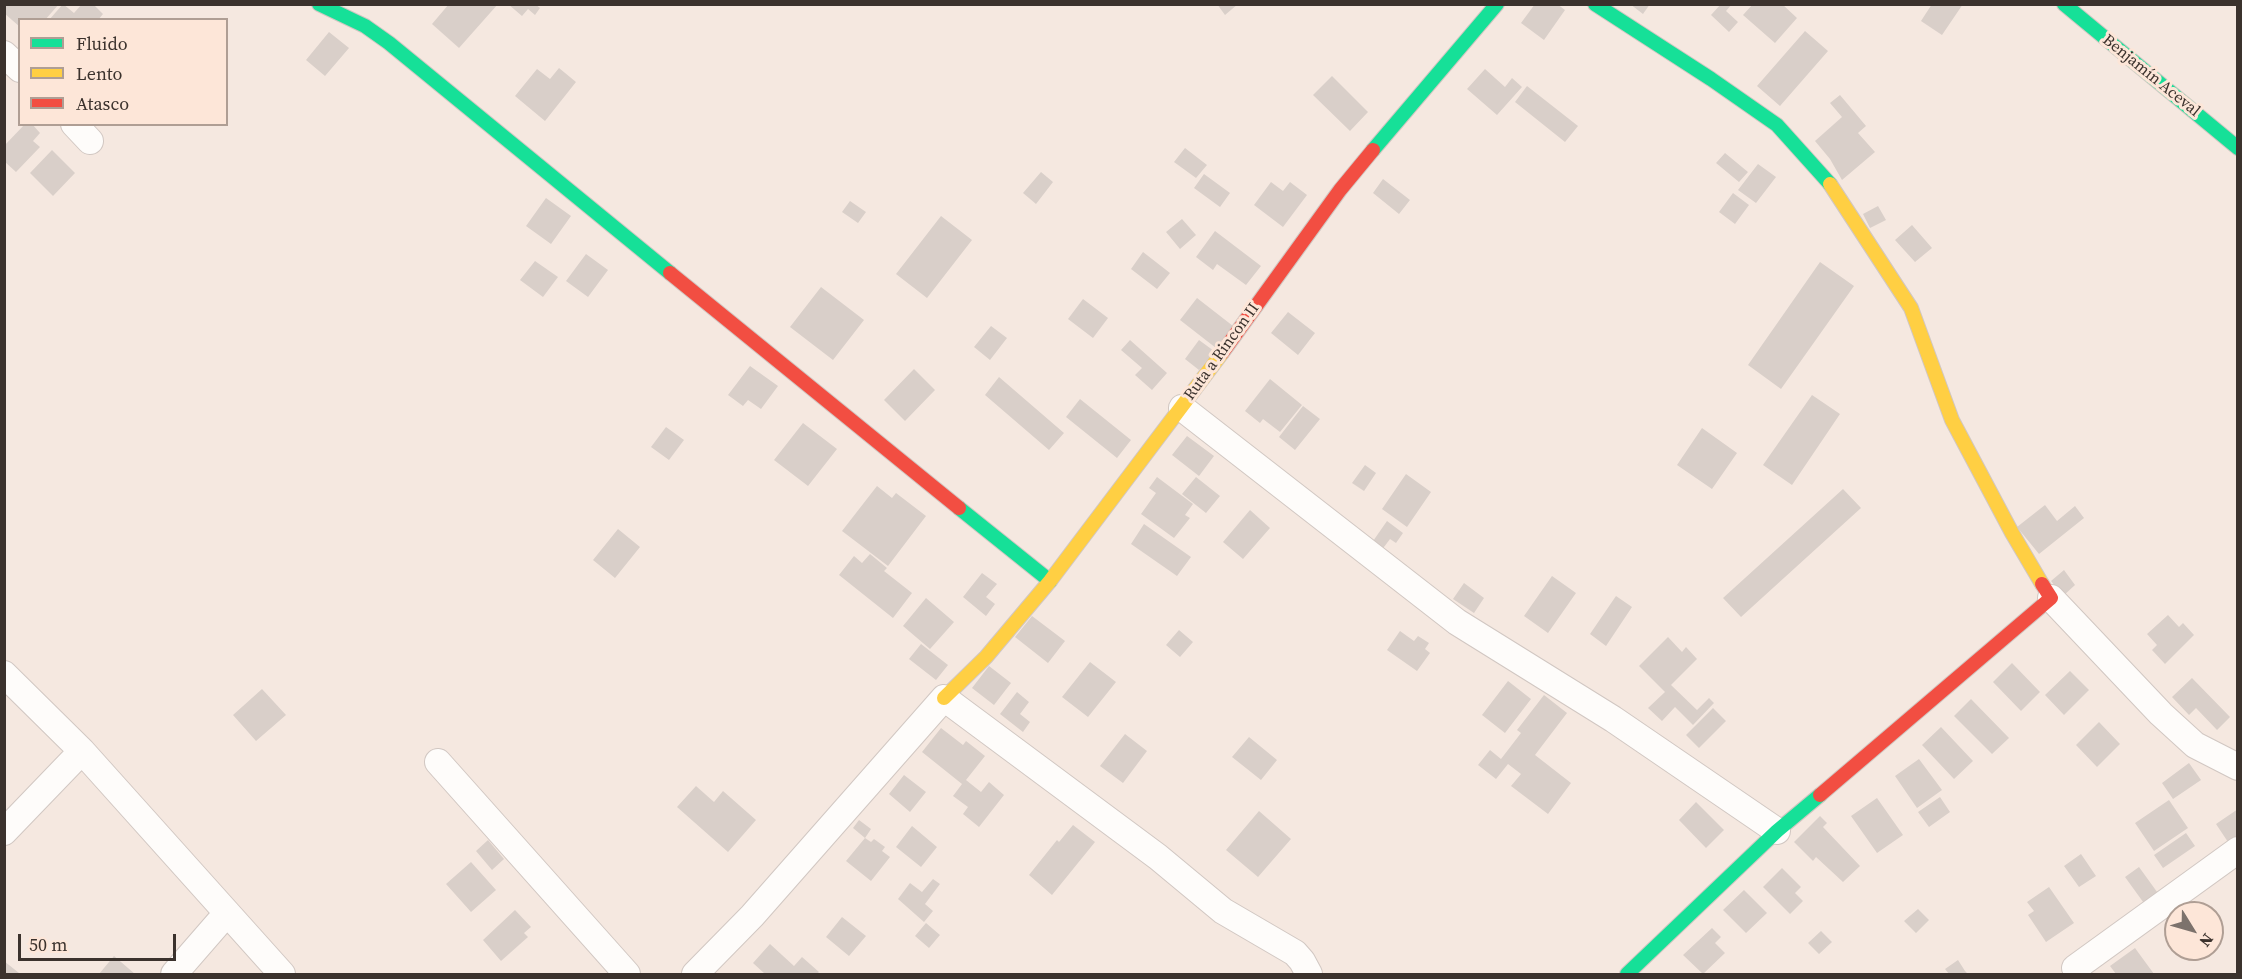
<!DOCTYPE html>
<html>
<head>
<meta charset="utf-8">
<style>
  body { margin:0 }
  #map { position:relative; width:2242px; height:979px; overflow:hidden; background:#f5e8e0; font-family:"Source Serif 4",serif }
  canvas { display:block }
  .frame { position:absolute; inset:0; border:6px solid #3b322d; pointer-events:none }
  .legend { position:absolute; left:18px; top:18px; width:210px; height:108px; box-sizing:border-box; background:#fde6d8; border:2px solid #af9e94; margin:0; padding:8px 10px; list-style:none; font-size:18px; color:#3b322d }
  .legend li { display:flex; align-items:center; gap:12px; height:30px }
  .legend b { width:30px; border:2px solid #af9e94 }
  .north { position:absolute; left:2164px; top:901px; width:60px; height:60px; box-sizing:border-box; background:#fde6d8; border:2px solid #af9e94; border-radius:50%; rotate:127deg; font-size:16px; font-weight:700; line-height:24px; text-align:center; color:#3b322d }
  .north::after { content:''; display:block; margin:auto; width:21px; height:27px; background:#7c726c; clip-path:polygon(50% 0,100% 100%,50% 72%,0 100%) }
  .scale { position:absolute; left:18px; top:934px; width:158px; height:27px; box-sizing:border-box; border:3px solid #3b322d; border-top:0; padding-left:8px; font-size:18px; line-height:21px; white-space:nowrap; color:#3b322d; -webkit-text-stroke:4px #fde6d8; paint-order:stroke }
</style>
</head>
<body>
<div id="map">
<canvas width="2242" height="979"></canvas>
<div class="frame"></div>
<ul class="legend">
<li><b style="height:8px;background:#16e098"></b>Fluido</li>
<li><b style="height:8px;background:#ffcf43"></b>Lento</li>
<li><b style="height:8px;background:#f24e42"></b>Atasco</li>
</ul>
<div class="north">N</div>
<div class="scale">50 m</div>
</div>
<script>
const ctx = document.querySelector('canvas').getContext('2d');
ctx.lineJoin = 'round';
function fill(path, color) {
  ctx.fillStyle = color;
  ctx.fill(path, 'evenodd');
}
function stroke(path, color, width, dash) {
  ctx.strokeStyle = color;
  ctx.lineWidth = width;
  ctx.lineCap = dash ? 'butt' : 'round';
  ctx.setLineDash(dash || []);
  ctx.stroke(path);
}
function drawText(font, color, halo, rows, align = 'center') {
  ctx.font = font + ' "Source Serif 4",serif';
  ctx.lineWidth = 6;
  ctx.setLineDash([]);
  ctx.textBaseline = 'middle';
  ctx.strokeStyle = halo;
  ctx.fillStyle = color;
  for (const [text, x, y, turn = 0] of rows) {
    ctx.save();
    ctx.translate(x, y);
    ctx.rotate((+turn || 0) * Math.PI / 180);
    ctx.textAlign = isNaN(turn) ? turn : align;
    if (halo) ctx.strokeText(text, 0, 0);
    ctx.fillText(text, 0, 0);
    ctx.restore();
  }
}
fill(new Path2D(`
  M4,4H59L45,20H20V27L4,13Z
  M63,4L74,13L82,4H93L103,14L98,20H49Z
  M449,4H498L459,48L432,24Z
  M508,4H535L540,8L535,15L528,9L522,16Z
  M1217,4H1238L1225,15Z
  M1535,4H1557L1565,10L1544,40L1521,23Z
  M1630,4H1650L1643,14Z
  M1721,4H1732L1726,11L1738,22L1729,32L1711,15Z
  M1753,4H1782L1797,18L1775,43L1743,15Z
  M1932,4H1963L1942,35L1921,21Z
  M1805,31L1828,51L1780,106L1757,86Z
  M329,32L349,48L325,76L306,60Z
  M559,68L576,82L545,121L515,96L537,69L550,79Z
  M1485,69L1505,87L1512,78L1522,87L1497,115L1467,89Z
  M1332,76L1368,112L1350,131L1313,95Z
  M1527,86L1578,126L1565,142L1515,102Z
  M1840,95L1866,126L1858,133L1875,152L1842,180L1830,159L1815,141L1842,117L1830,103Z
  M25,124H32L40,133L33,141L40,147L16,172L4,161V146Z
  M1185,148L1207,165L1196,178L1174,162Z
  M52,150L75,173L53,196L30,173Z
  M1725,153L1748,172L1739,182L1716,163Z
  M1758,164L1776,177L1756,203L1738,190Z
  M1041,172L1053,182L1036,204L1023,193Z
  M1204,174L1230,193L1220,207L1194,188Z
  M1383,179L1410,200L1399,214L1373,193Z
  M1271,182L1283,191L1290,182L1307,195L1283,227L1254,205Z
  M1733,193L1749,205L1735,224L1719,212Z
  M546,198L571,216L551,244L526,226Z
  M850,201L866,212L858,223L842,212Z
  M1878,206L1886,220L1870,228L1863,214Z
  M941,216L972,240L927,298L896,274Z
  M1182,219L1196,235L1180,249L1166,232Z
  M1912,225L1932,248L1915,262L1895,240Z
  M1215,231L1261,266L1246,285L1217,264L1213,270L1196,257Z
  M1143,252L1170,273L1157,289L1131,269Z
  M586,254L608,270L588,297L566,281Z
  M535,261L558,277L543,297L520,280Z
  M1820,262L1854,286L1781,389L1748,365Z
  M821,287L864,320L833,360L790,327Z
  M1197,298L1233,326L1216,348L1180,320Z
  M1083,299L1108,318L1093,338L1068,319Z
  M1288,312L1315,333L1298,355L1271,333Z
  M991,326L1007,338L990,360L974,347Z
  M1130,340L1167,373L1152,390L1135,375L1142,368L1121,350Z
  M1199,340L1214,351L1199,370L1185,359Z
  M750,366L778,386L761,409L748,400L743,406L728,395Z
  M914,369L935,390L905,421L884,400Z
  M999,377L1064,433L1049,450L985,395Z
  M1270,379L1302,405L1280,432L1263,419L1260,423L1245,411Z
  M1812,395L1840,414L1792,485L1763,465Z
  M1080,399L1131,440L1117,458L1066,417Z
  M1303,406L1320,419L1295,450L1279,437Z
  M803,423L837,449L808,486L774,460Z
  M666,427L684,440L669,460L651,447Z
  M1702,428L1737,453L1712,489L1677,465Z
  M1187,436L1214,456L1199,476L1172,455Z
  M1365,465L1376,473L1364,491L1352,483Z
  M1406,474L1431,492L1407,527L1382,509Z
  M1157,477L1193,504L1185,515L1190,518L1174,538L1141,514L1156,493L1149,488Z
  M1196,477L1220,496L1206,513L1182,494Z
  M877,486L892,498L896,493L926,516L888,566L842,531Z
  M1843,489L1861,508L1741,617L1723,598Z
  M2045,505L2057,521L2075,506L2084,518L2039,554L2017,527Z
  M1250,510L1270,528L1243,559L1223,542Z
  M1387,521L1403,533L1396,543L1390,539L1381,551L1371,544Z
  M1144,524L1191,557L1177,576L1131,544Z
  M618,529L640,547L615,578L593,560Z
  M870,554L887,568L884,571L912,593L893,618L839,575L854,556L862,563Z
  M2064,570L2075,585L2063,596L2051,581Z
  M982,573L997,584L986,597L995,604L986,616L963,597Z
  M1552,576L1576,593L1548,633L1524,616Z
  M1464,583L1484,598L1474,613L1453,599Z
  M1616,596L1632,607L1606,646L1590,634Z
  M926,598L954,622L930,649L903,626Z
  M2168,615L2179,627L2183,623L2194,635L2165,664L2152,650L2157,645L2147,634Z
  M1032,616L1065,641L1048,663L1015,637Z
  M1179,630L1193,642L1180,657L1166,645Z
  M1400,631L1414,641L1418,636L1429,643L1425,649L1430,653L1417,671L1387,650Z
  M1668,637L1682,652L1686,647L1697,659L1671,685L1697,710L1709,698L1714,703L1693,725L1675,707L1662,721L1648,708L1665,692L1639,666Z
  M921,644L948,665L936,680L909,659Z
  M1090,662L1116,682L1088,717L1062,697Z
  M2012,663L2040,692L2021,711L1993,682Z
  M989,666L1011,683L994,705L972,688Z
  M2070,671L2089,690L2064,715L2045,695Z
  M2192,678L2230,717L2217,730L2196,708L2189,715L2172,697Z
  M1508,681L1531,699L1505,733L1482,715Z
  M262,689L286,715L256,741L233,715Z
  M1017,692L1029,702L1020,714L1030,722L1023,732L1000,714Z
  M1544,695L1567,713L1535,755L1571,783L1548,814L1511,786L1521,774L1508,764L1496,779L1478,765L1490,750L1501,759L1521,733L1517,730Z
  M1971,699L2009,738L1992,754L1954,716Z
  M1713,708L1726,721L1699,748L1686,735Z
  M2099,722L2120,744L2097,767L2076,745Z
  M1941,727L1973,761L1954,779L1922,745Z
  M941,728L963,745L966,741L985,756L966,780L981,792L989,782L1004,795L979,827L963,814L968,807L953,796L962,784L922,752Z
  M1125,734L1147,751L1123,783L1100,766Z
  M1249,737L1277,760L1261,780L1232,757Z
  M1919,759L1942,790L1917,808L1895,776Z
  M2189,763L2201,780L2173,799L2162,783Z
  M904,775L926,792L910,812L889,794Z
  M696,786L714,802L723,791L756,820L728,852L677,807Z
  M1940,797L1950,812L1929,827L1918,812Z
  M1877,798L1903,835L1877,853L1851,816Z
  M2169,800L2188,828L2154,851L2135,823Z
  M1696,802L1724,830L1706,848L1679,820Z
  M2238,809V840L2230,845L2216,824Z
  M1259,811L1291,839L1258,877L1226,850Z
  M1820,816L1827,823L1823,827L1860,866L1843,882L1816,857L1813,861L1794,842Z
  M859,820L871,829L865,838L871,842L874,839L885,847L882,851L890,857L871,881L846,861L865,838L853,828Z
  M1073,825L1095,842L1052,895L1029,875L1057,840L1059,842Z
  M912,826L937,847L921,867L896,847Z
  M2186,833L2195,846L2163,868L2154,855Z
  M488,840L504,859L492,870L476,851Z
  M2081,854L2096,876L2079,887L2064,866Z
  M471,862L496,890L471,912L446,884Z
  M2139,867L2160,896L2146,906L2125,877Z
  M1782,868L1801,887L1795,893L1803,901L1790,914L1763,887Z
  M933,879L940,884L925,904L933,911L924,922L898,899L910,883L922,892Z
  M2049,887L2074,923L2046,942L2028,915L2034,911L2027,902Z
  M1744,890L1767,913L1746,933L1723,910Z
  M1918,909L1929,920L1916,933L1904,921Z
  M515,910L531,927L524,933L528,937L501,961L483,940Z
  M842,917L866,936L849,956L826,937Z
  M926,923L940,935L929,948L915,936Z
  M1712,928L1721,937L1715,943L1725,953L1703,974L1683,955Z
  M1821,931L1832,942L1819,954L1808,943Z
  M770,944L794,966L802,957L819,972L817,974H765L753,963Z
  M2135,948L2154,974H2116L2110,966Z
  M114,956L135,974H99Z
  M1958,960L1965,971L1968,974H1949L1945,969Z
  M4,961L19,973L17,974H4Z`), '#d9cfc9');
const street = new Path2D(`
  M4,54L20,69
  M74,124L90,141
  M1182,408L1457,622L1613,719L1777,831
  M2051,598L2161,714L2195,745L2238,767
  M4,674L82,751L282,974
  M438,762L627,974
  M4,832L82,751
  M174,974L227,913
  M695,974L752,916L944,698L1158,857L1223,911L1295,953L1302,961L1309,974
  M2078,974L2075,968L2238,850`);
const fast = new Path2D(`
  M319,4L365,26L389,43L670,273
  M1595,4L1711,79L1777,125L1830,184
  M2064,4L2238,148
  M1373,150L1497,4
  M959,508L1050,581
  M1627,974L1777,831L1820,795`);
const slow = new Path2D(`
  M1830,184L1911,308L1952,420L2012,533L2042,584
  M944,698L986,657L1050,581L1222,353`);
const jam = new Path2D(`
  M670,273L959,508
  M1222,353L1340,190L1373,150
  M1820,795L2051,598L2042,584`);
stroke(street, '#d1c7c2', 28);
stroke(fast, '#d1c7c2', 16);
stroke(slow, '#d1c7c2', 16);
stroke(jam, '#d1c7c2', 16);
stroke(street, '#fefcfa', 26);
stroke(fast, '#16e098', 14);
stroke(slow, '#ffcf43', 14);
stroke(jam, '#f24e42', 14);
drawText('16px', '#3b322d', '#fde6d8', [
  ["Benjamín Aceval",2151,76,39],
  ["Ruta a Rincon II",1222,352,-54]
]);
</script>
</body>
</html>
